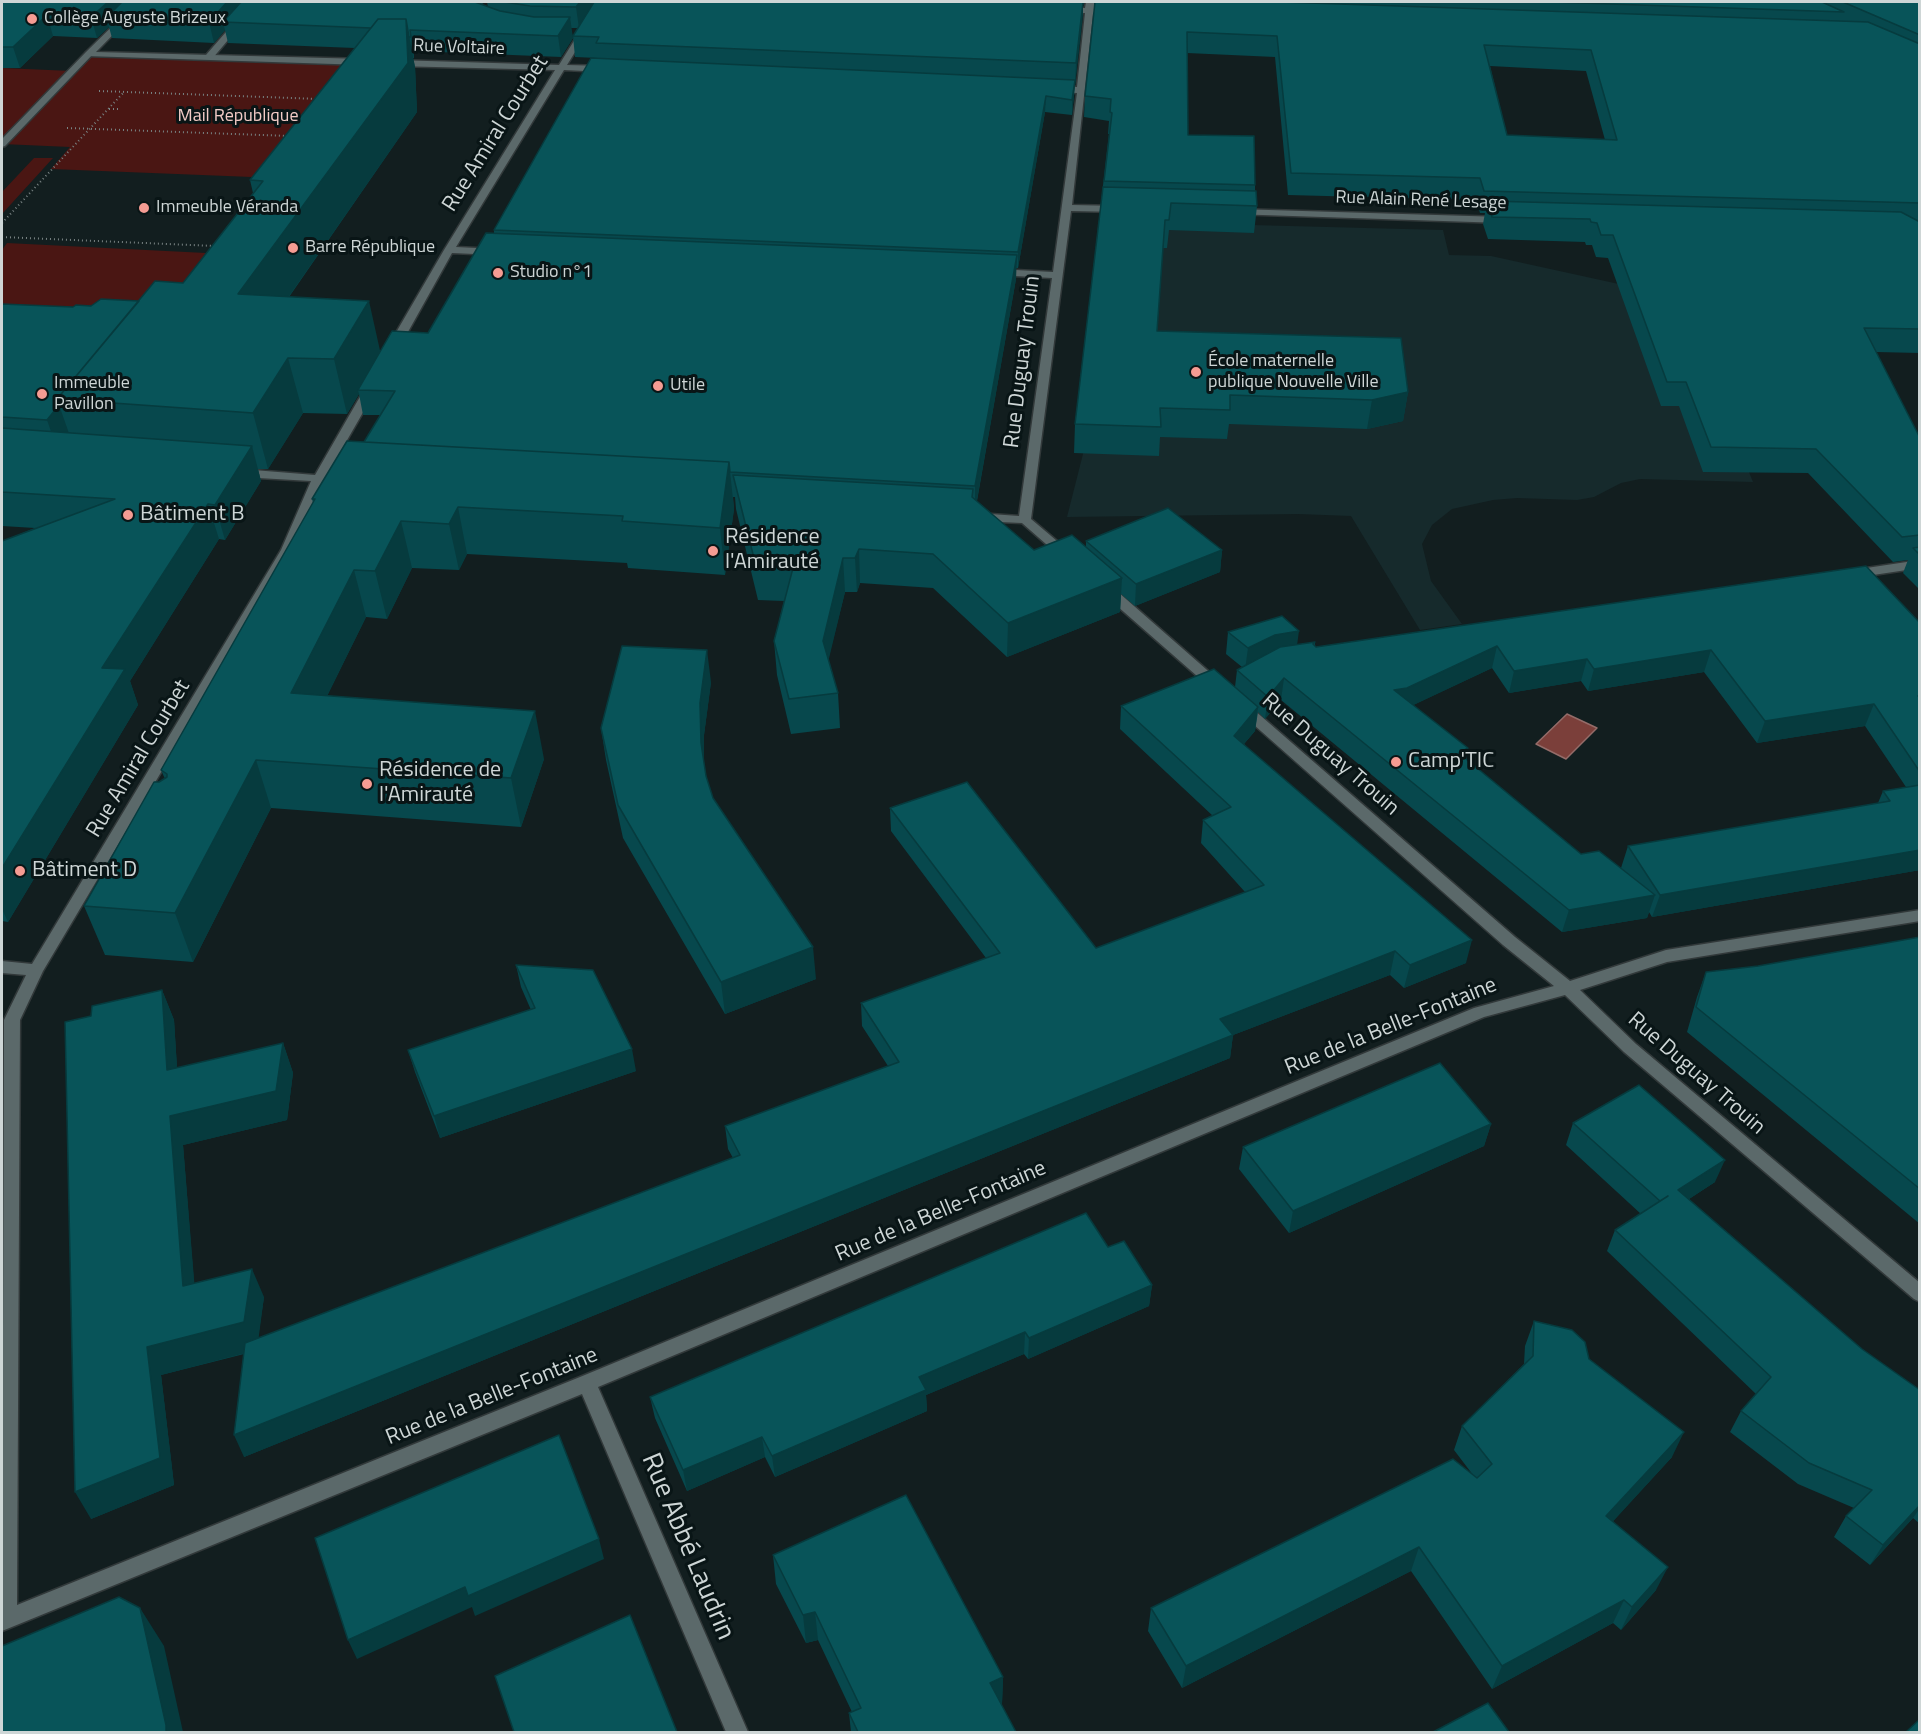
<!DOCTYPE html>
<html>
<head>
<meta charset="utf-8">
<style>
  body { margin:0 }
  #map { position:relative; width:1921px; height:1734px; overflow:hidden; background:#121e1f; font-family:"Titillium Web",sans-serif }
  canvas { display:block }
  .frame { position:absolute; inset:0; border:3px solid #ced6d6; pointer-events:none }
</style>
</head>
<body>
<div id="map">
<canvas width="1921" height="1734"></canvas>
<div class="frame"></div>
</div>
<script>
const ctx = document.querySelector('canvas').getContext('2d');
ctx.lineJoin = 'round';
function fill(path, color) {
  ctx.fillStyle = color;
  ctx.fill(path, 'evenodd');
}
function stroke(path, color, width, dash) {
  ctx.strokeStyle = color;
  ctx.lineWidth = width;
  ctx.lineCap = dash ? 'butt' : 'round';
  ctx.setLineDash(dash || []);
  ctx.stroke(path);
}
function drawText(font, color, halo, rows, align = 'center') {
  ctx.font = font + ' "Titillium Web",sans-serif';
  ctx.lineWidth = 6;
  ctx.setLineDash([]);
  ctx.textBaseline = 'middle';
  ctx.strokeStyle = halo;
  ctx.fillStyle = color;
  for (const [text, x, y, turn = 0] of rows) {
    ctx.save();
    ctx.translate(x, y);
    ctx.rotate((+turn || 0) * Math.PI / 180);
    ctx.textAlign = isNaN(turn) ? turn : align;
    if (halo) ctx.strokeText(text, 0, 0);
    ctx.fillText(text, 0, 0);
    ctx.restore();
  }
}
fill(new Path2D(`
  M1098,221L1443,230L1449,255L1491,256L1678,297L1753,482L1640,479L1621,483L1594,497L1577,500L1517,498L1493,500L1452,509L1432,525L1422,544L1431,581L1462,624L1420,630L1351,516L1298,514L1067,517L1083,454Z`), '#162a2c');
fill(new Path2D(`
  M89,54L368,62L277,178L51,169L70,147L2,144V68L72,71Z
  M34,158H53L2,214V192Z
  M7,243L206,253L156,318L2,311V250Z`), '#4a1613');
const water = new Path2D(`
  M1567,714L1597,728L1566,759L1536,744Z`);
fill(water, '#7b3f3a');
stroke(water, '#946c69', 1.5);
const lane = new Path2D(`
  M252,2H260L212,59H206V55Z
  M86,52L93,54L5,146L2,147V139Z`);
const street = new Path2D(`
  M137,2H145L96,52L365,59L369,62L365,65L86,56V52Z
  M598,2H606L567,65L605,66L609,69L605,72L564,70L456,247L497,249L502,252L497,255L452,253L399,348L393,351L389,350L387,348L444,250L555,70L395,66L391,63L395,60L559,65Z
  M1086,2H1094V9H1114L1118,12L1114,15L1093,14L1072,205L1119,206L1124,209L1119,212L1071,211L1031,519L1070,552L1072,555L1070,558H1062L1022,523L977,521L971,517L977,513L1019,516L1052,278L997,275L992,272L997,269L1053,272L1077,93L1054,92L1049,89L1054,86L1077,87L1085,13H1063L1059,10L1063,7L1085,8Z
  M1236,209L1503,217L1508,220L1503,223L1232,214L1231,212Z
  M371,385L377,388L327,475L334,479L332,482H323L293,550L43,971L20,1020L17,1605L580,1377L1474,1008L1554,986L1503,945L1236,709L1234,706L1241,702L1246,703L1515,937L1570,981L1666,950L1920,910V921L1667,962L1580,990L1636,1044L1920,1283V1302L1914,1299L1624,1052L1565,995L1484,1017L598,1387L748,1732H726L582,1394L2,1631L4,1020L26,975L2,973V961L32,964L281,550L311,481L241,477L235,473L241,469L315,475L365,388Z
  M1920,560V568L1853,578L1847,574L1853,570Z
  M1105,584L1110,585L1223,684L1225,687L1223,690H1213L1100,591L1099,588Z`);
stroke(lane, '#32393a', 3);
stroke(street, '#32393a', 3);
stroke(new Path2D(`
  M99,91L320,99
  M109,109H120
  M67,128L290,136
  M2,223L124,92
  M2,237L215,246`), '#798383', 2, [1, 3]);
fill(lane, '#5b696a');
fill(street, '#5b696a');
fill(new Path2D(`
  M2,2H485L482,4L488,7L487,2H1084L1083,6L1072,115L1045,112L1018,268H1016V279L977,501L1034,550L1086,546V541L1222,550L1220,572L1135,606L1121,594L1120,612L1007,657L933,588L860,583L857,592H845L828,660L838,693L840,728L791,734L777,675L774,641L784,601L758,600L736,509L735,497H733L734,509L725,575L628,568L627,563L467,554L459,570L412,568L387,619L366,617L327,696L544,759L521,827L271,808L193,962L105,955L84,906L159,782L165,779L161,770L313,503L312,499L364,442L380,415H363L359,394L347,414L303,413L268,469H258L261,481L225,540L219,539L130,681L138,705L8,922L2,921V541L35,528L2,526V304L73,307L139,301L183,283L253,193L250,180L355,48L228,43L225,30L214,43L112,38L109,27L97,38L53,36L20,68H2ZM571,28H578L573,36L575,57L597,58L494,230V234L428,333L381,351L289,297L417,112L415,67L413,58H414V51L561,57L573,38Z
  M1095,2H1920V353L1876,352L1920,438V590L1903,573L1908,560L1893,562L1808,473L1703,472L1679,406H1661L1608,258L1596,257L1592,245H1586L1585,242L1488,239L1483,224L1485,213H1480L1476,200L1288,195L1275,57L1187,53L1188,135L1255,185V191L1257,206L1254,233L1169,230L1167,248H1163L1157,331L1408,392L1403,421L1367,429L1229,424L1227,439L1160,437L1159,456L1074,453L1075,424L1109,134H1108L1109,121L1084,117L1085,96ZM1490,66L1586,71L1605,140L1507,135Z
  M1920,623V870L1652,917L1649,912L1647,918L1562,932L1281,700L1265,719L1258,712L1255,731L1244,744L1466,963L1404,988L1390,975L1233,1035L1230,1058L244,1457V1354L161,1375L174,1485L91,1519V1016L162,990L174,1020L177,1068L283,1043L293,1073L287,1120L183,1145L194,1283L264,1297L258,1338L733,1158L728,1149L725,1126L888,1066L862,1026L861,1003L986,958L891,831L890,808L1096,948L1245,892L1201,843L1203,820L1213,816L1120,729L1121,706L1235,687L1237,670L1242,667L1226,654L1228,632L1297,645L1315,642V646L1316,647ZM1492,668L1509,693L1581,681L1588,691L1704,672L1757,743L1865,726L1906,787L1883,791L1878,803L1628,846L1621,868L1622,870L1581,854L1466,759L1468,748L1413,705Z
  M711,682L704,735V765L706,776L713,798L816,979L725,1014L623,838L606,760L601,728Z
  M1920,937V1224L1687,1032L1697,997L1706,972L1758,966Z
  M516,965L636,1071L440,1138L415,1072L408,1050L531,1010L521,987Z
  M1573,1123L1715,1182L1689,1199L1862,1349L1920,1390V1524L1913,1518L1870,1565L1834,1537L1846,1516L1854,1508L1798,1484L1730,1432L1741,1411L1756,1394L1607,1251L1615,1230L1641,1214L1566,1145Z
  M1491,1124L1484,1146L1289,1233L1239,1169L1243,1147Z
  M1108,1247L1152,1285L1149,1306L1028,1359L1024,1354L926,1395L927,1411L775,1477L765,1457L687,1491L655,1418L650,1397Z
  M1534,1321L1589,1359L1672,1457L1613,1521L1656,1590L1621,1630L1613,1623L1492,1689L1411,1571L1182,1688L1148,1631L1151,1608L1473,1475L1454,1450L1462,1426L1524,1364L1525,1346Z
  M773,1555L1003,1677L1002,1704L1001,1705L1016,1732H851L849,1713L852,1712L818,1640L806,1643L776,1584Z`), '#07484d');
fill(new Path2D(`
  M108,2H135L106,18L109,27L97,38L91,17Z
  M227,2H249L223,22L225,30L214,43L209,22Z
  M580,2H596L579,28L576,7Z
  M1083,2V15L1075,85L1076,63Z
  M47,15L53,36L20,68L13,47Z
  M570,17L573,38L561,57L558,36Z
  M406,19L415,67L417,112L253,348L238,294Z
  M410,30L414,51V58Z
  M1075,80L1074,95L1072,115V100Z
  M1046,96L1045,112L1018,268V252Z
  M1017,255L1016,279L975,511V486Z
  M369,301L381,355L358,390L359,394L347,414L334,359Z
  M288,358L303,413L268,469L253,413Z
  M1408,392L1403,421L1367,429L1372,400Z
  M59,405L71,439L59,454L47,420Z
  M252,446L261,481L225,540L215,505Z
  M729,462L734,509L725,575L720,528Z
  M208,504L219,539L130,681L138,705L8,922L2,909V868L102,668Z
  M458,507L467,554L459,570L449,524Z
  M401,521L412,568L387,619L375,571Z
  M859,549L860,583L857,592L855,558Z
  M1222,550L1220,572L1135,606L1136,584Z
  M843,558L845,592L825,675L823,641Z
  M354,570L366,617L305,741L291,693Z
  M1122,578L1120,612L1007,657L1008,623Z
  M1299,631L1296,653L1245,670L1248,648L1275,635Z
  M1497,646L1492,668L1403,710L1394,690Z
  M707,650L711,682L704,735V775L701,743L700,703Z
  M1711,650L1704,672L1588,691L1594,669Z
  M1587,659L1581,681L1509,693L1514,671Z
  M1284,678L1281,700L1265,719L1268,697Z
  M1874,704L1865,726L1757,743L1765,721Z
  M1258,707L1255,731L1231,759L1234,736Z
  M535,711L544,759L521,827L511,778Z
  M1468,748L1463,771L1459,753Z
  M256,760L271,808L193,962L175,913Z
  M1920,850V870L1652,917L1660,895Z
  M1655,895L1647,918L1562,932L1569,910Z
  M1472,940L1466,963L1404,988L1410,965Z
  M813,947L816,979L725,1014L721,982Z
  M1395,951L1390,975L1233,1035L1230,1058L244,1457L234,1435L1220,1019Z
  M162,990L174,1020L179,1100L167,1070Z
  M283,1043L293,1073L287,1120L183,1145L197,1315L183,1286L170,1116Z
  M632,1049L636,1071L440,1138L434,1116Z
  M1491,1124L1484,1146L1289,1233L1293,1211Z
  M1725,1160L1715,1182L1669,1212L1678,1190Z
  M252,1269L264,1297L257,1350L161,1375L174,1485L91,1519L75,1492L147,1347Z
  M1152,1285L1149,1306L1028,1359L1029,1338Z
  M1025,1332L1024,1354L926,1395L927,1411L775,1477L772,1456L919,1377Z
  M1684,1432L1672,1457L1596,1540L1606,1516Z
  M762,1437L765,1457L687,1491L683,1470Z
  M1920,1505V1508L1913,1518L1870,1565L1883,1545Z
  M599,1539L604,1559L475,1616L472,1607L357,1659L348,1640L465,1587Z
  M1419,1547L1411,1571L1182,1688L1186,1666Z
  M1668,1567L1656,1590L1621,1630L1632,1607Z
  M1624,1600L1613,1623L1492,1689L1502,1666Z
  M140,1608L164,1646L183,1732H166Z
  M815,1612L818,1640L806,1643L803,1615Z
  M1003,1677L1002,1704L989,1710L990,1683Z`), '#063b3e');
const building = new Path2D(`
  M2,2H108L91,17L47,15L13,47H2Z
  M122,2H227L209,22L106,18Z
  M241,2H475L500,11L534,17H570L558,36L410,30L411,37H409L406,19H378L371,28L223,22Z
  M505,2H580L576,7L530,6Z
  M594,2H1083L1076,63L596,43L599,37L573,36Z
  M1095,2H1280L1868,22L1920,44V203L1484,191L1480,178L1291,173L1277,36L1187,32L1188,135L1254,136L1255,185L1104,181L1112,113L1110,112L1111,99L1085,96ZM1484,45L1591,50L1617,140L1507,135Z
  M1552,2H1822L1844,12Z
  M1843,2H1920V35Z
  M378,19H406L408,63L238,294L369,301L334,359L288,358L253,413L57,399L155,281L183,283L263,181L250,180Z
  M591,58L1075,80L1072,100L1046,96L1018,252L494,230Z
  M1103,187L1256,191L1257,206L1171,203L1169,220H1165L1157,331L1401,338L1408,392L1372,400L1230,395V410L1160,408L1161,427L1075,424Z
  M1488,201L1901,212L1920,222V329L1864,328L1920,438V535L1902,537L1816,449L1711,447L1686,382H1667L1613,235H1601L1597,223L1591,222L1590,219L1492,217Z
  M486,233L1017,255L975,486L730,472L729,462L364,442L395,391L358,390L392,331L428,333Z
  M101,299L139,301L57,399L59,405L47,420L2,417V304L73,307L76,305L91,306Z
  M2,428L252,446L215,505L208,504L102,668L125,669L2,868V541L115,499L2,492Z
  M347,441L729,462L720,528L622,521L623,516L458,507L449,524L401,521L375,571L354,570L291,693L535,711L511,778L256,760L175,913L84,906L154,782H159L167,777V774L161,770L315,499H312Z
  M733,475L973,489L972,497L1034,550L1072,535L1122,578L1008,623L933,554L859,549L855,558H843L823,641L838,693L789,699L774,641L793,568L756,566Z
  M1168,508L1222,550L1136,584L1086,541Z
  M1920,547V555L1913,548Z
  M1866,566L1920,623V695L1918,696L1920,697V772L1874,704L1765,721L1711,650L1594,669L1587,659L1514,671L1497,646L1407,688L1394,690L1468,748L1459,753L1581,854L1599,851L1655,895L1569,910L1284,678L1268,697L1237,670L1280,647L1315,642L1313,644L1316,647Z
  M1282,616L1299,631L1275,635L1248,648L1228,632Z
  M622,646L707,650L700,703L701,743L706,776L713,798L813,947L721,982L618,805L601,728Z
  M1214,669L1258,707L1234,736L1472,940L1410,965L1395,951L1220,1019L1233,1035L234,1435L245,1343L740,1155L725,1126L899,1062L861,1003L1000,953L890,808L967,782L1096,948L1264,885L1203,820L1231,807L1121,706Z
  M1920,785V850L1660,895L1628,846L1890,801L1883,791Z
  M1920,937V1189L1696,1007L1706,972L1758,966Z
  M516,965L593,970L632,1049L434,1116L408,1050L535,1008Z
  M162,990L167,1070L283,1043L276,1091L170,1116L183,1286L252,1269L244,1322L147,1347L160,1458L75,1492L65,1022L91,1016L92,1006Z
  M1440,1063L1491,1124L1293,1211L1243,1147Z
  M1639,1085L1725,1160L1678,1190L1862,1349L1920,1390V1505L1883,1545L1846,1516L1872,1490L1809,1463L1741,1411L1771,1377L1615,1230L1668,1196L1660,1201L1573,1123Z
  M1086,1213L1108,1247L1124,1241L1152,1285L1029,1338L1025,1332L919,1377L926,1390L772,1456L762,1437L683,1470L650,1397Z
  M1534,1321L1572,1330L1585,1342L1589,1359L1684,1432L1606,1516L1668,1567L1632,1607L1624,1600L1502,1666L1419,1547L1186,1666L1151,1608L1453,1459L1477,1478L1492,1464L1462,1426L1533,1356Z
  M559,1435L599,1539L468,1596L465,1587L348,1640L315,1538Z
  M906,1495L1003,1677L990,1683L1016,1732H858L849,1713L861,1708L815,1612L803,1615L773,1555Z
  M119,1597L140,1608L166,1725V1732H2V1646Z
  M630,1615L677,1732H514L495,1676Z
  M1488,1703L1509,1732H1433Z
  M1920,1719V1732H1906Z`);
fill(building, '#085459');
stroke(building, '#063b3e', 1.5);
for (const [x, y, r, color] of [
  [32,19,6,"#f59c93"],
  [144,208,6,"#f59c93"],
  [293,248,6,"#f59c93"],
  [498,273,6,"#f59c93"],
  [1196,372,6,"#f59c93"],
  [658,386,6,"#f59c93"],
  [42,394,6,"#f59c93"],
  [128,515,6,"#f59c93"],
  [713,551,6,"#f59c93"],
  [1396,762,6,"#f59c93"],
  [367,784,6,"#f59c93"],
  [20,871,6,"#f59c93"]
]) {
  const dot = new Path2D();
  dot.arc(x, y, r, 0, 2 * Math.PI);
  ctx.fillStyle = color;
  ctx.fill(dot);
  stroke(dot, '#091516', 2);
}
drawText('18px', '#ced6d6', '#091516', [
  ["Collège Auguste Brizeux",44,19],
  ["Immeuble Véranda",156,208],
  ["Barre République",305,248],
  ["Studio n°1",510,273],
  ["École maternelle",1208,362],
  ["publique Nouvelle Ville",1208,383],
  ["Immeuble",54,384],
  ["Pavillon",54,405],
  ["Utile",670,386]
], 'left');
drawText('18px', '#ced6d6', '#091516', [
  ["Rue Voltaire",459,48,2],
  ["Rue Alain René Lesage",1421,201,2]
]);
drawText('18px', '#f2cbc6', '#091516', [
  ["Mail République",238,117]
]);
drawText('22px', '#ced6d6', '#091516', [
  ["Rue Amiral Courbet",496,134,-58],
  ["Rue Duguay Trouin",1023,362,-83],
  ["Rue Duguay Trouin",1330,755,41],
  ["Rue Amiral Courbet",139,759,-59],
  ["Rue de la Belle-Fontaine",1391,1027,-22],
  ["Rue Duguay Trouin",1696,1074,41],
  ["Rue de la Belle-Fontaine",941,1212,-23],
  ["Rue de la Belle-Fontaine",492,1397,-22]
]);
drawText('22px', '#ced6d6', '#091516', [
  ["Bâtiment B",140,515],
  ["Résidence",725,538],
  ["l'Amirauté",725,563],
  ["Camp'TIC",1408,762],
  ["Résidence de",379,771],
  ["l'Amirauté",379,796],
  ["Bâtiment D",32,871]
], 'left');
drawText('27px', '#ced6d6', '#091516', [
  ["Rue Abbé Laudrin",687,1547,67]
]);
</script>
</body>
</html>
